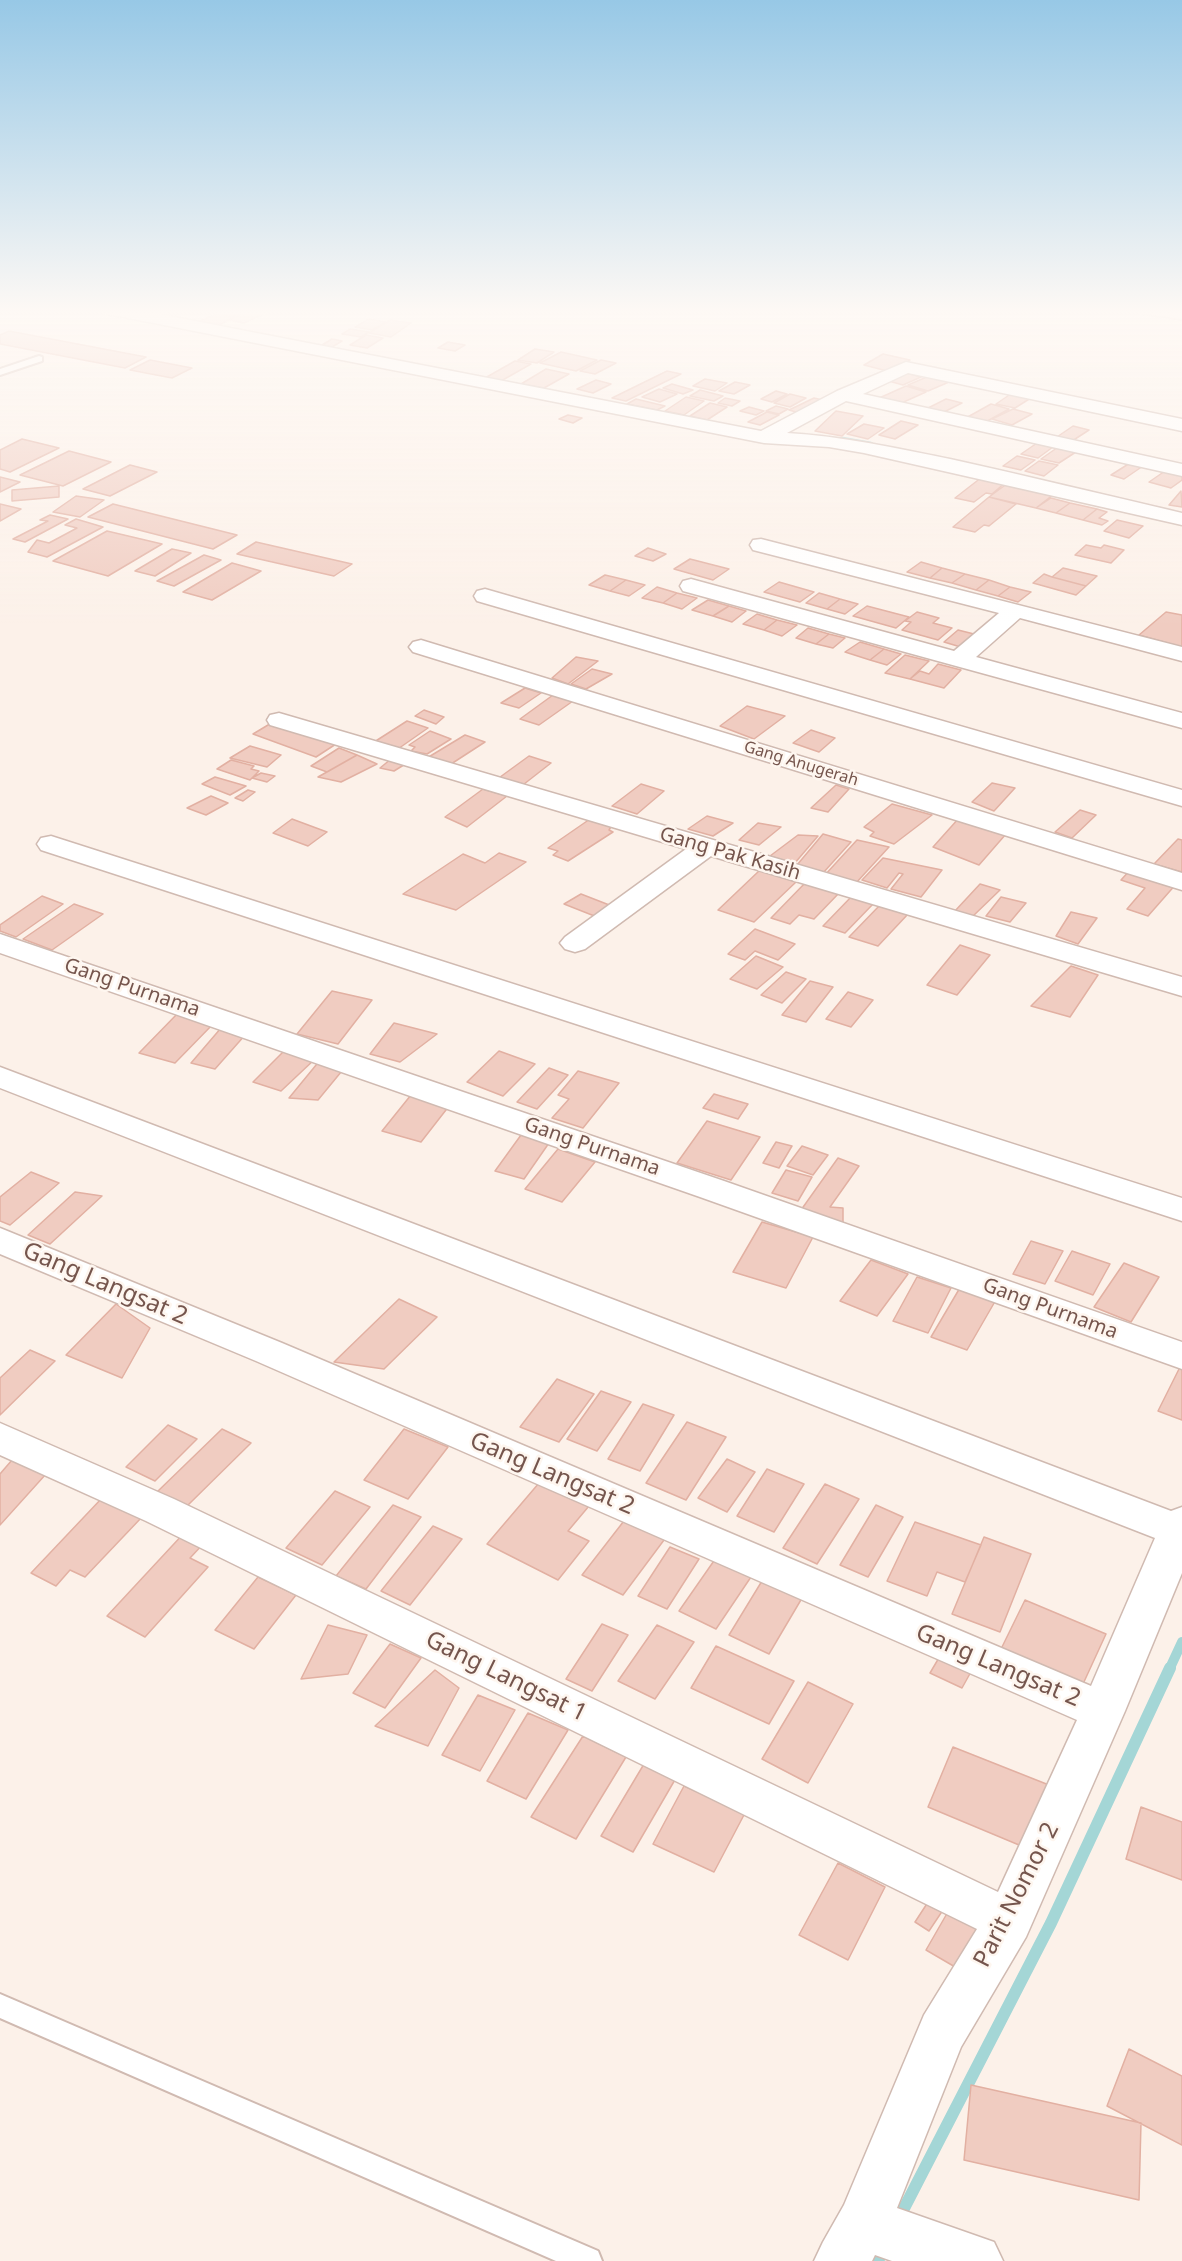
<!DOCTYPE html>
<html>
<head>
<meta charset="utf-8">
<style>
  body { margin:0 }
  canvas { display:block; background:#fcf1e9 }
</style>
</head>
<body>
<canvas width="1182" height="2261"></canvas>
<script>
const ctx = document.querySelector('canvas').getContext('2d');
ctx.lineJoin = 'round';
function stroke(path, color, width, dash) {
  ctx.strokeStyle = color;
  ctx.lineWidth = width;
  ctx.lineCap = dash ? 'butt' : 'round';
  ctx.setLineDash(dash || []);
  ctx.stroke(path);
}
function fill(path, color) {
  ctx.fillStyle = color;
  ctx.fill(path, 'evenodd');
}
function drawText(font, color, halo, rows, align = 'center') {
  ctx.font = font + ' "Noto Sans",sans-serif';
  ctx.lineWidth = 5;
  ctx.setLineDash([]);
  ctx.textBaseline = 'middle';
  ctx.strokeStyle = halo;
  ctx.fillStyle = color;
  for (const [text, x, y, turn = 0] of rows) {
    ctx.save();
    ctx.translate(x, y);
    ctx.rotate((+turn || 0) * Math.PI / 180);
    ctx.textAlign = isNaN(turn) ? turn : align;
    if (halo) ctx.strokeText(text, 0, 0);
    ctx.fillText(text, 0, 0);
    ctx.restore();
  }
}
stroke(new Path2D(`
  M137,310L169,316
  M843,439L871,444`), '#a4d6d6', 4.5);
stroke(new Path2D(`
  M1169,1670L1182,1642`), '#a4d6d6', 10);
stroke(new Path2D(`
  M898,2220L1051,1923L1170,1668
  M878,2261L884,2248`), '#a4d6d6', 12);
const building = new Path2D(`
  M224,310H248L234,316L218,313Z
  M250,310H272L244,323L229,320Z
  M216,314L234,317L219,325L200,321Z
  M369,319L386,322L372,330L355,327Z
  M390,320L411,323L391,337L369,333Z
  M350,329L369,332L361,337L342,334Z
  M9,331L146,357L125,368L0,344V335Z
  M366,335L383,338L367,348L350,345Z
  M332,339L342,341L332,347L322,345Z
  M448,342L465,345L455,351L438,348Z
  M535,349L554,352L537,363L518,360Z
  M561,352L597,360L576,371L540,363Z
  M883,354L910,360L891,372L864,365Z
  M150,360L192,368L172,378L130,370Z
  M601,360L616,363L595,374L580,371Z
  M515,361L531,364L501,381L485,378Z
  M546,369L569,374L544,388L521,384Z
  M667,371L681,374L626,401L612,398Z
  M903,372L921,377L903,385L885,380Z
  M929,376L949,382L928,391L908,385Z
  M705,379L727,383L715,391L693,386Z
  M596,380L611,384L593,393L577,389Z
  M735,382L750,385L734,394L719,391Z
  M672,384L693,390L683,394L663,388Z
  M906,386L926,392L897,405L877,399Z
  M659,389L677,394L660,402L642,397Z
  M700,390L723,396L714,401L690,396Z
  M776,391L787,394L772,402L761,399Z
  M1015,391L1034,396L1015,408L996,404Z
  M790,394L806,398L790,407L774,403Z
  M686,397L704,401L684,415L665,411Z
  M725,398L740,401L732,406L718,403Z
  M814,398L827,401L803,414L789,410Z
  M636,399L665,406L657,410L627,404Z
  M946,399L962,403L940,414L924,410Z
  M710,403L727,407L707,420L690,416Z
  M991,404L1009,409L982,424L964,419Z
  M776,406L788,409L779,414L766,411Z
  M749,407L764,411L756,415L740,411Z
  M1013,409L1032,414L1012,425L992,419Z
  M836,411L863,416L842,436L815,431Z
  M767,412L779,415L760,425L748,422Z
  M568,415L582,418L573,423L559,419Z
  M901,421L918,425L895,439L879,435Z
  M864,424L884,428L868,439L847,434Z
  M1073,426L1089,430L1069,443L1054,439Z
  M22,439L59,448L10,472L0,469V450Z
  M1040,441L1057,444L1038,458L1021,454Z
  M1061,445L1079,450L1059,463L1041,459Z
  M69,451L111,462L63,486L20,475Z
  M1017,456L1035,460L1021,470L1003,466Z
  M1039,461L1058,465L1044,476L1025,471Z
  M1130,463L1143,466L1124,479L1111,475Z
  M130,465L157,472L110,496L83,489Z
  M1168,469L1182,472V480L1171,488L1149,482Z
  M0,477L20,482L0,492Z
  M982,477L1006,482L992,494L986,493L974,502L955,498Z
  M1008,483L1054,494L1036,508L989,497Z
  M59,486V497L12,501V490Z
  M1181,491L1182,507L1169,505Z
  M76,496L104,500L80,517L53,512Z
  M989,497L1016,504L989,526L984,525L975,532L953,527Z
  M1051,498L1070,503L1056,513L1036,508Z
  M1070,503L1097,509L1083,520L1056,513Z
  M0,504L21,509L0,521Z
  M113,504L237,535L213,549L88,517Z
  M1097,509L1107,512L1099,518L1108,521L1102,525L1083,520Z
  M50,515L68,519L25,542L13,539L48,521L40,520Z
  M76,519L103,527L47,557L28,552L37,540L49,543L77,528L65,525Z
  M1117,520L1143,526L1129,538L1104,531Z
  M107,531L162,544L108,576L53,561Z
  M256,542L352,564L334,576L237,554Z
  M1086,545L1101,548L1104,545L1124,550L1111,563L1075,555Z
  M648,548L666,554L653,561L635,556Z
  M172,549L191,553L155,576L135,571Z
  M204,555L221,560L174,586L157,581Z
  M690,559L729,569L713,580L674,569Z
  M921,562L942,568L930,578L907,572Z
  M232,563L261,571L212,600L183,592Z
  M942,568L965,574L952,583L930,578Z
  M1063,568L1097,576L1086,586L1052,577Z
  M965,574L989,580L976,590L952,583Z
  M1044,574L1052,577L1086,586L1076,595L1033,583Z
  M605,575L626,580L610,591L589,585Z
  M626,580L645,585L629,596L610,591Z
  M989,580L1010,587L998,596L976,590Z
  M779,582L814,592L800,602L764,592Z
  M657,587L677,593L663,603L642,598Z
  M1010,587L1031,592L1018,602L998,596Z
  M677,593L697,598L682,609L663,603Z
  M819,593L840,599L827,609L806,603Z
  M840,599L858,604L845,614L827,609Z
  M708,600L729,606L713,616L692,610Z
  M729,606L746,611L732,622L713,616Z
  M867,606L909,617L896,628L853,616Z
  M917,612L939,618L933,623L952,628L938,640L902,630L911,622L905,621Z
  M1166,612L1182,615V647L1139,635Z
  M757,614L777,620L764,630L743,624Z
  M777,620L797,625L782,636L764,630Z
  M808,628L829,634L816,644L796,638Z
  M958,630L978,635L964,648L944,642Z
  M829,634L845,638L833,648L816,644Z
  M860,642L884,649L870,660L845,652Z
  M884,649L901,654L887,665L870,660Z
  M905,655L929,661L910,679L885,673Z
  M576,657L598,661L568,684L552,678Z
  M938,664L961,670L944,688L910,679L920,671L929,674Z
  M592,669L612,674L586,689L571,684Z
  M525,688L541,693L519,708L501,703Z
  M553,695L573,701L539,725L520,719Z
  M747,706L785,716L754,739L720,726Z
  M424,710L444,717L436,724L415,716Z
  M407,721L428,728L395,751L371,744Z
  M273,722L336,744L316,757L253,734Z
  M811,730L835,738L819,752L793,743Z
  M430,731L451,739L427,754L411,751L415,747L409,745Z
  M465,735L485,742L448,766L427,758Z
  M250,746L281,755L267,767L230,758Z
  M339,748L357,755L327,772L311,766Z
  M357,755L377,764L341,782L318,777Z
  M529,756L551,763L519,788L496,780Z
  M391,759L407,763L394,771L380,768Z
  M231,760L254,766L251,769L259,771L250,780L217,769Z
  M261,773L275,776L267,782L252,778Z
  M215,777L246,786L230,795L202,784Z
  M992,783L1015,788L994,811L972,802Z
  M641,784L664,791L637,814L612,806Z
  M836,785L849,789L828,812L811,808Z
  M483,789L507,796L467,827L445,817Z
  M248,790L255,792L243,801L235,798Z
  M211,796L228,803L206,815L187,808Z
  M892,804L932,815L894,844L870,836L874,832L864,827Z
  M1080,810L1096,815L1072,838L1055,832Z
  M707,816L733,823L713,836L688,829Z
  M959,818L1006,834L979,865L933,847Z
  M292,819L327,832L308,846L273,833Z
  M590,819L612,825L609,830L613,832L568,861L553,855L558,851L548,848Z
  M758,823L781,827L759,845L739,840Z
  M823,834L851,842L823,873L797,865Z
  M798,835L818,836L794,864L770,856Z
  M1178,839L1182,840V872L1154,864Z
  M857,840L889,847L856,883L824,876Z
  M499,853L526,862L456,910L403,894L463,854L485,863Z
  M883,858L942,870L921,897L891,889L903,874L899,873L887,888L862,880Z
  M1131,869L1177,883L1148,916L1127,909L1145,888L1121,880Z
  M760,870L796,882L754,922L718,910Z
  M807,881L841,891L814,919L799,915L790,924L771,918Z
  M980,884L1000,890L971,918L954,912Z
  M581,894L617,908L602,919L564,904Z
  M853,895L875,902L845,933L823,926Z
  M42,896L63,904L16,937L0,931V925Z
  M1001,897L1026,903L1010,922L986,916Z
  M74,904L103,914L52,950L23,939Z
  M881,904L909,913L878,946L849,937Z
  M1071,912L1097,918L1078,944L1056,936Z
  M755,929L795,944L778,960L755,951L745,960L728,954Z
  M960,945L990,955L957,995L927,985Z
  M756,956L783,967L757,989L730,979Z
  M1071,966L1098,975L1070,1017L1031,1006Z
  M786,972L806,979L782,1003L761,995Z
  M810,981L833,987L806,1022L782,1015Z
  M332,991L372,1000L338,1044L297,1034Z
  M848,992L873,1000L851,1027L826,1019Z
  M179,1012L215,1022L175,1063L139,1053Z
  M394,1023L437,1034L400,1062L370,1054Z
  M221,1028L246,1034L215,1069L191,1063Z
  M286,1049L315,1059L281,1091L253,1082Z
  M499,1051L535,1064L503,1096L467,1082Z
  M321,1059L346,1066L318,1100L289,1098Z
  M549,1068L568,1075L537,1109L517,1102Z
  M578,1071L619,1083L583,1128L552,1118L569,1099L558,1095Z
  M415,1090L453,1101L421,1142L382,1131Z
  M714,1094L748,1104L738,1119L703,1108Z
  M707,1121L760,1137L731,1180L677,1163Z
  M521,1135L549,1143L524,1179L495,1171Z
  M776,1142L792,1146L779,1168L763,1163Z
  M802,1146L828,1155L813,1175L787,1166Z
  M558,1149L595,1162L562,1202L525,1189Z
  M838,1158L859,1166L830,1207L843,1208V1225L801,1210Z
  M786,1170L812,1177L798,1201L772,1193Z
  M31,1172L59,1183L10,1225L0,1221V1197Z
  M75,1192L102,1196L50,1244L28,1235Z
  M762,1222L813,1237L786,1288L733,1272Z
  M1031,1241L1063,1251L1045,1284L1013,1274Z
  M1072,1251L1110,1264L1093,1295L1055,1281Z
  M871,1260L908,1274L877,1316L840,1301Z
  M1124,1263L1159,1277L1131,1322L1094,1307Z
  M917,1277L951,1288L928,1333L893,1321Z
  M961,1286L997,1298L967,1350L931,1337Z
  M399,1299L437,1317L384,1369L334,1362Z
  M116,1304L150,1328L122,1378L66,1355Z
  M30,1350L55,1361L0,1415V1378Z
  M1181,1365H1182V1420L1158,1411Z
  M557,1379L594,1394L559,1442L520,1427Z
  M601,1391L631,1402L597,1451L567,1439Z
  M643,1404L674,1415L640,1471L608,1459Z
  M687,1422L726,1437L686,1500L646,1483Z
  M168,1425L197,1439L155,1481L126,1467Z
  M222,1429L251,1443L185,1508L157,1492Z
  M404,1429L448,1447L408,1499L364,1480Z
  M727,1459L755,1472L727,1512L698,1498Z
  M12,1460L46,1474L0,1525V1474Z
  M767,1469L804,1484L774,1532L737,1516Z
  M539,1483L589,1506L568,1531L589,1541L558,1580L487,1544Z
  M825,1484L859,1499L817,1564L783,1548Z
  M335,1491L370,1507L322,1565L286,1548Z
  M102,1498L142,1517L85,1577L70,1570L56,1586L31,1573Z
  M393,1505L421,1517L366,1589L336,1576Z
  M876,1505L903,1517L868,1577L840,1565Z
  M627,1517L667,1536L623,1595L582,1575Z
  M915,1522L981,1545L965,1582L937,1572L927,1596L887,1581Z
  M433,1526L462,1539L410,1605L381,1591Z
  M185,1532L205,1542L190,1558L208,1567L145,1637L107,1616Z
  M984,1537L1031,1554L1000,1632L952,1614Z
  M670,1547L699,1559L667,1609L638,1596Z
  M718,1555L755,1571L716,1629L679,1611Z
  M765,1576L805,1593L769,1654L729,1635Z
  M258,1577L296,1595L254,1649L215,1630Z
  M1025,1600L1106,1634L1083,1684L1001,1649Z
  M602,1624L628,1635L592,1691L566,1679Z
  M328,1625L367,1635L348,1674L301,1679Z
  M657,1625L694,1642L655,1699L618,1681Z
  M390,1644L421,1658L385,1708L353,1693Z
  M716,1646L794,1681L769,1724L691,1688Z
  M940,1656L972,1670L962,1688L930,1673Z
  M435,1670L459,1688L428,1746L375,1726Z
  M808,1682L853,1704L808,1783L762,1759Z
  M478,1695L515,1710L480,1771L442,1755Z
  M528,1713L568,1730L526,1799L487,1781Z
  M583,1736L626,1757L576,1839L531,1817Z
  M953,1747L1054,1787L1031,1850L928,1807Z
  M644,1764L676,1778L633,1852L601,1836Z
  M684,1786L745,1813L714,1872L653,1844Z
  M1141,1807L1182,1822V1880L1126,1859Z
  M838,1863L885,1887L848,1960L799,1935Z
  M932,1896L947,1904L929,1931L915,1922Z
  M953,1903L989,1923L962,1971L926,1950Z
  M1129,2049L1182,2076V2145L1107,2106Z
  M971,2085L1141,2123L1139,2200L964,2160Z`);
fill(building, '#f0ccc1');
stroke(building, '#e2b0a2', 1.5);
const lane = new Path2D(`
  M1138,310L1182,313V319L1142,313Z
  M39,356L42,357V361L0,375V369Z
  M0,1994L598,2251L602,2261H556L0,2018Z`);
const street = new Path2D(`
  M105,310H138L761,431L837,391L906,362L1182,419V431L908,373L863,394L1182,464V476L846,401L787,433C842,436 895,448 950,459C1027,476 1105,495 1182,513V525L864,453L829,447L764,443L113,315L107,314Z
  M761,539L1182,647V661L1020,618L976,657L1182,713V728L683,591L680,586L683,581L691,579L954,651L999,613L753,550L750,545L753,540Z
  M485,589L1182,790V806L477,601L474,596L477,591Z
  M421,640L1182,873V890L413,652L409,647L413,642Z
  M279,713L1182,977V996L711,856L585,949L575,952L565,949L560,943L565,937L686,849L270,725L267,720L270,715Z
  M51,836L1182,1198V1221L41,850L37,844L41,838Z
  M0,934L724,1181L1182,1342V1369L700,1197L0,953Z
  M0,1067L1171,1511L1182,1507V1573L1125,1711L1026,1937L961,2047L897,2208L994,2242L1003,2261H892L875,2255L872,2261H814L823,2242L844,2205L924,2015L977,1929L146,1521L0,1455V1423L174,1499L998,1892L1077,1720L256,1361L0,1254V1228L282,1343L1091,1686L1155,1538L0,1088Z`);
stroke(lane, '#d0bab1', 4);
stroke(street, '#d0bab1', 3);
fill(lane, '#fff');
fill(street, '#fff');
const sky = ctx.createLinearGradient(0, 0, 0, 626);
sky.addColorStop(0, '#97c8e6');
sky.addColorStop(0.5, '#fef9f5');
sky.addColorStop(1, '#fef9f500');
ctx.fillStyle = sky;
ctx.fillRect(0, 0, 1182, 626);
drawText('16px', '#75554d', '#fef6ef', [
  ["Gang Anugerah",801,764,17]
]);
drawText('20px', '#75554d', '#fef6ef', [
  ["Gang Pak Kasih",730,854,16],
  ["Gang Purnama",132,988,19],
  ["Gang Purnama",592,1147,19],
  ["Gang Purnama",1050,1309,20]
]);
drawText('24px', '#75554d', '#fef6ef', [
  ["Gang Langsat 2",105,1284,23],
  ["Gang Langsat 2",552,1474,23],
  ["Gang Langsat 2",998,1666,23],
  ["Gang Langsat 1",506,1677,26],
  ["Parit Nomor 2",1017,1895,-63]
]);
</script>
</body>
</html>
